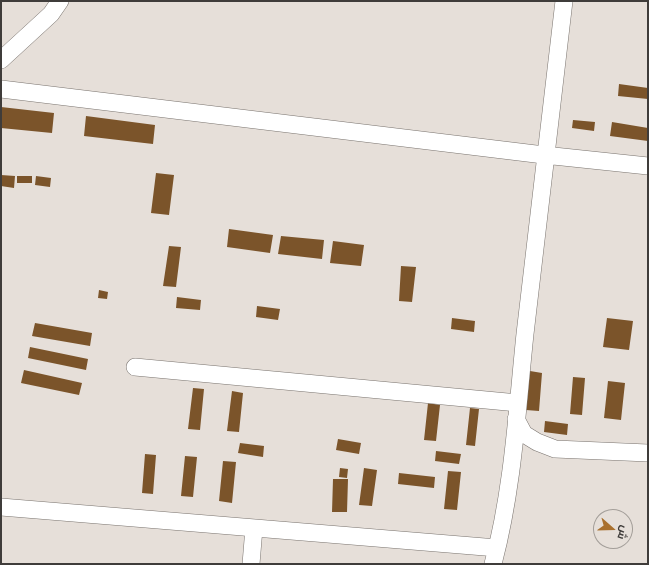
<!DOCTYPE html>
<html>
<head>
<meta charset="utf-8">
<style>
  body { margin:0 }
  #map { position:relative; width:649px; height:565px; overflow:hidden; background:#e6dfd9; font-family:Helvetica,Cairo,sans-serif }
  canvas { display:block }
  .frame { position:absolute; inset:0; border:2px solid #3f3c3a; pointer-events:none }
  .north { position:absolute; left:593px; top:509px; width:40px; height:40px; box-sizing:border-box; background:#e6dfd9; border:1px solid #a39e99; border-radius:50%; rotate:110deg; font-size:11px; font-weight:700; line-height:16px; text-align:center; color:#3f3c3a }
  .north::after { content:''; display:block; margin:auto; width:14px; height:18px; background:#a9702e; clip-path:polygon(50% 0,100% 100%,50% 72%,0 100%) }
</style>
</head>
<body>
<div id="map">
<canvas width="649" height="565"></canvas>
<div class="frame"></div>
<div class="north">ش</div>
</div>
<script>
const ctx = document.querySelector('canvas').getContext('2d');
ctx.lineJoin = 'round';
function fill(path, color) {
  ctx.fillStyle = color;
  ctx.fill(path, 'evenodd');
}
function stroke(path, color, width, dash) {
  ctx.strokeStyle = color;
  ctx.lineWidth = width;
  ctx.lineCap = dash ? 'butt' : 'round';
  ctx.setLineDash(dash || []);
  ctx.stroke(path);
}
fill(new Path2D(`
  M619,84L648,88V99L618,96Z
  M1,107L54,113L52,133L1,128Z
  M86,116L155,125L153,144L84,136Z
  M573,120L595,122L594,131L572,128Z
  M612,122L648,128V141L610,136Z
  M156,173L174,175L169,215L151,213Z
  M1,175L15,176L14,188L1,186Z
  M17,176H32V183H17Z
  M36,176L51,178L50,187L35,185Z
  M229,229L273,235L270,253L227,247Z
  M281,236L324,240L322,259L278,254Z
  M333,241L364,245L361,266L330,263Z
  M169,246L181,247L176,287L163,286Z
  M401,266L416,267L412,302L399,301Z
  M99,290L108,292L107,299L98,298Z
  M177,297L201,300L200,310L176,308Z
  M257,306L280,309L278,320L256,317Z
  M452,318L475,321L474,332L451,329Z
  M607,318L633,321L629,350L603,347Z
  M35,323L92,333L90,346L32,336Z
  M30,347L88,359L86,370L28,358Z
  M24,370L82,383L79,395L21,383Z
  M530,371L542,373L539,411L526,410Z
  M573,377L585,378L582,415L570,414Z
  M608,381L625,383L621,420L604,418Z
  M193,388L204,389L200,430L188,429Z
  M232,391L243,393L239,432L227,431Z
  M428,403L440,405L436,441L424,440Z
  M470,408L479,409L475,446L466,445Z
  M545,421L568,424L567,435L544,432Z
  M338,439L361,443L359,454L336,450Z
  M240,443L264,446L263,457L238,453Z
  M436,451L461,454L459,464L435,461Z
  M145,454L156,455L153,494L142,493Z
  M185,456L197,457L193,497L181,496Z
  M223,461L236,462L232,503L219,501Z
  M340,468L348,469L347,478L339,477Z
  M364,468L377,470L372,506L359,505Z
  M448,471L461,472L457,510L444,509Z
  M399,473L435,477L434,488L398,484Z
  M333,479H348L347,512H332Z`), '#7b542a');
const minor = new Path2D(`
  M1,60L51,14L60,1
  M1,89L544,155L648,166
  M135,367L518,403
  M516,419L524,434L537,442L555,449L648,453
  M1,507L497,548
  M251,564L254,528
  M493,564C513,489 517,411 525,334C537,223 550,112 564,1`);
stroke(minor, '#79736e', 18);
stroke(minor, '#fff', 17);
</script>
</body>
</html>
